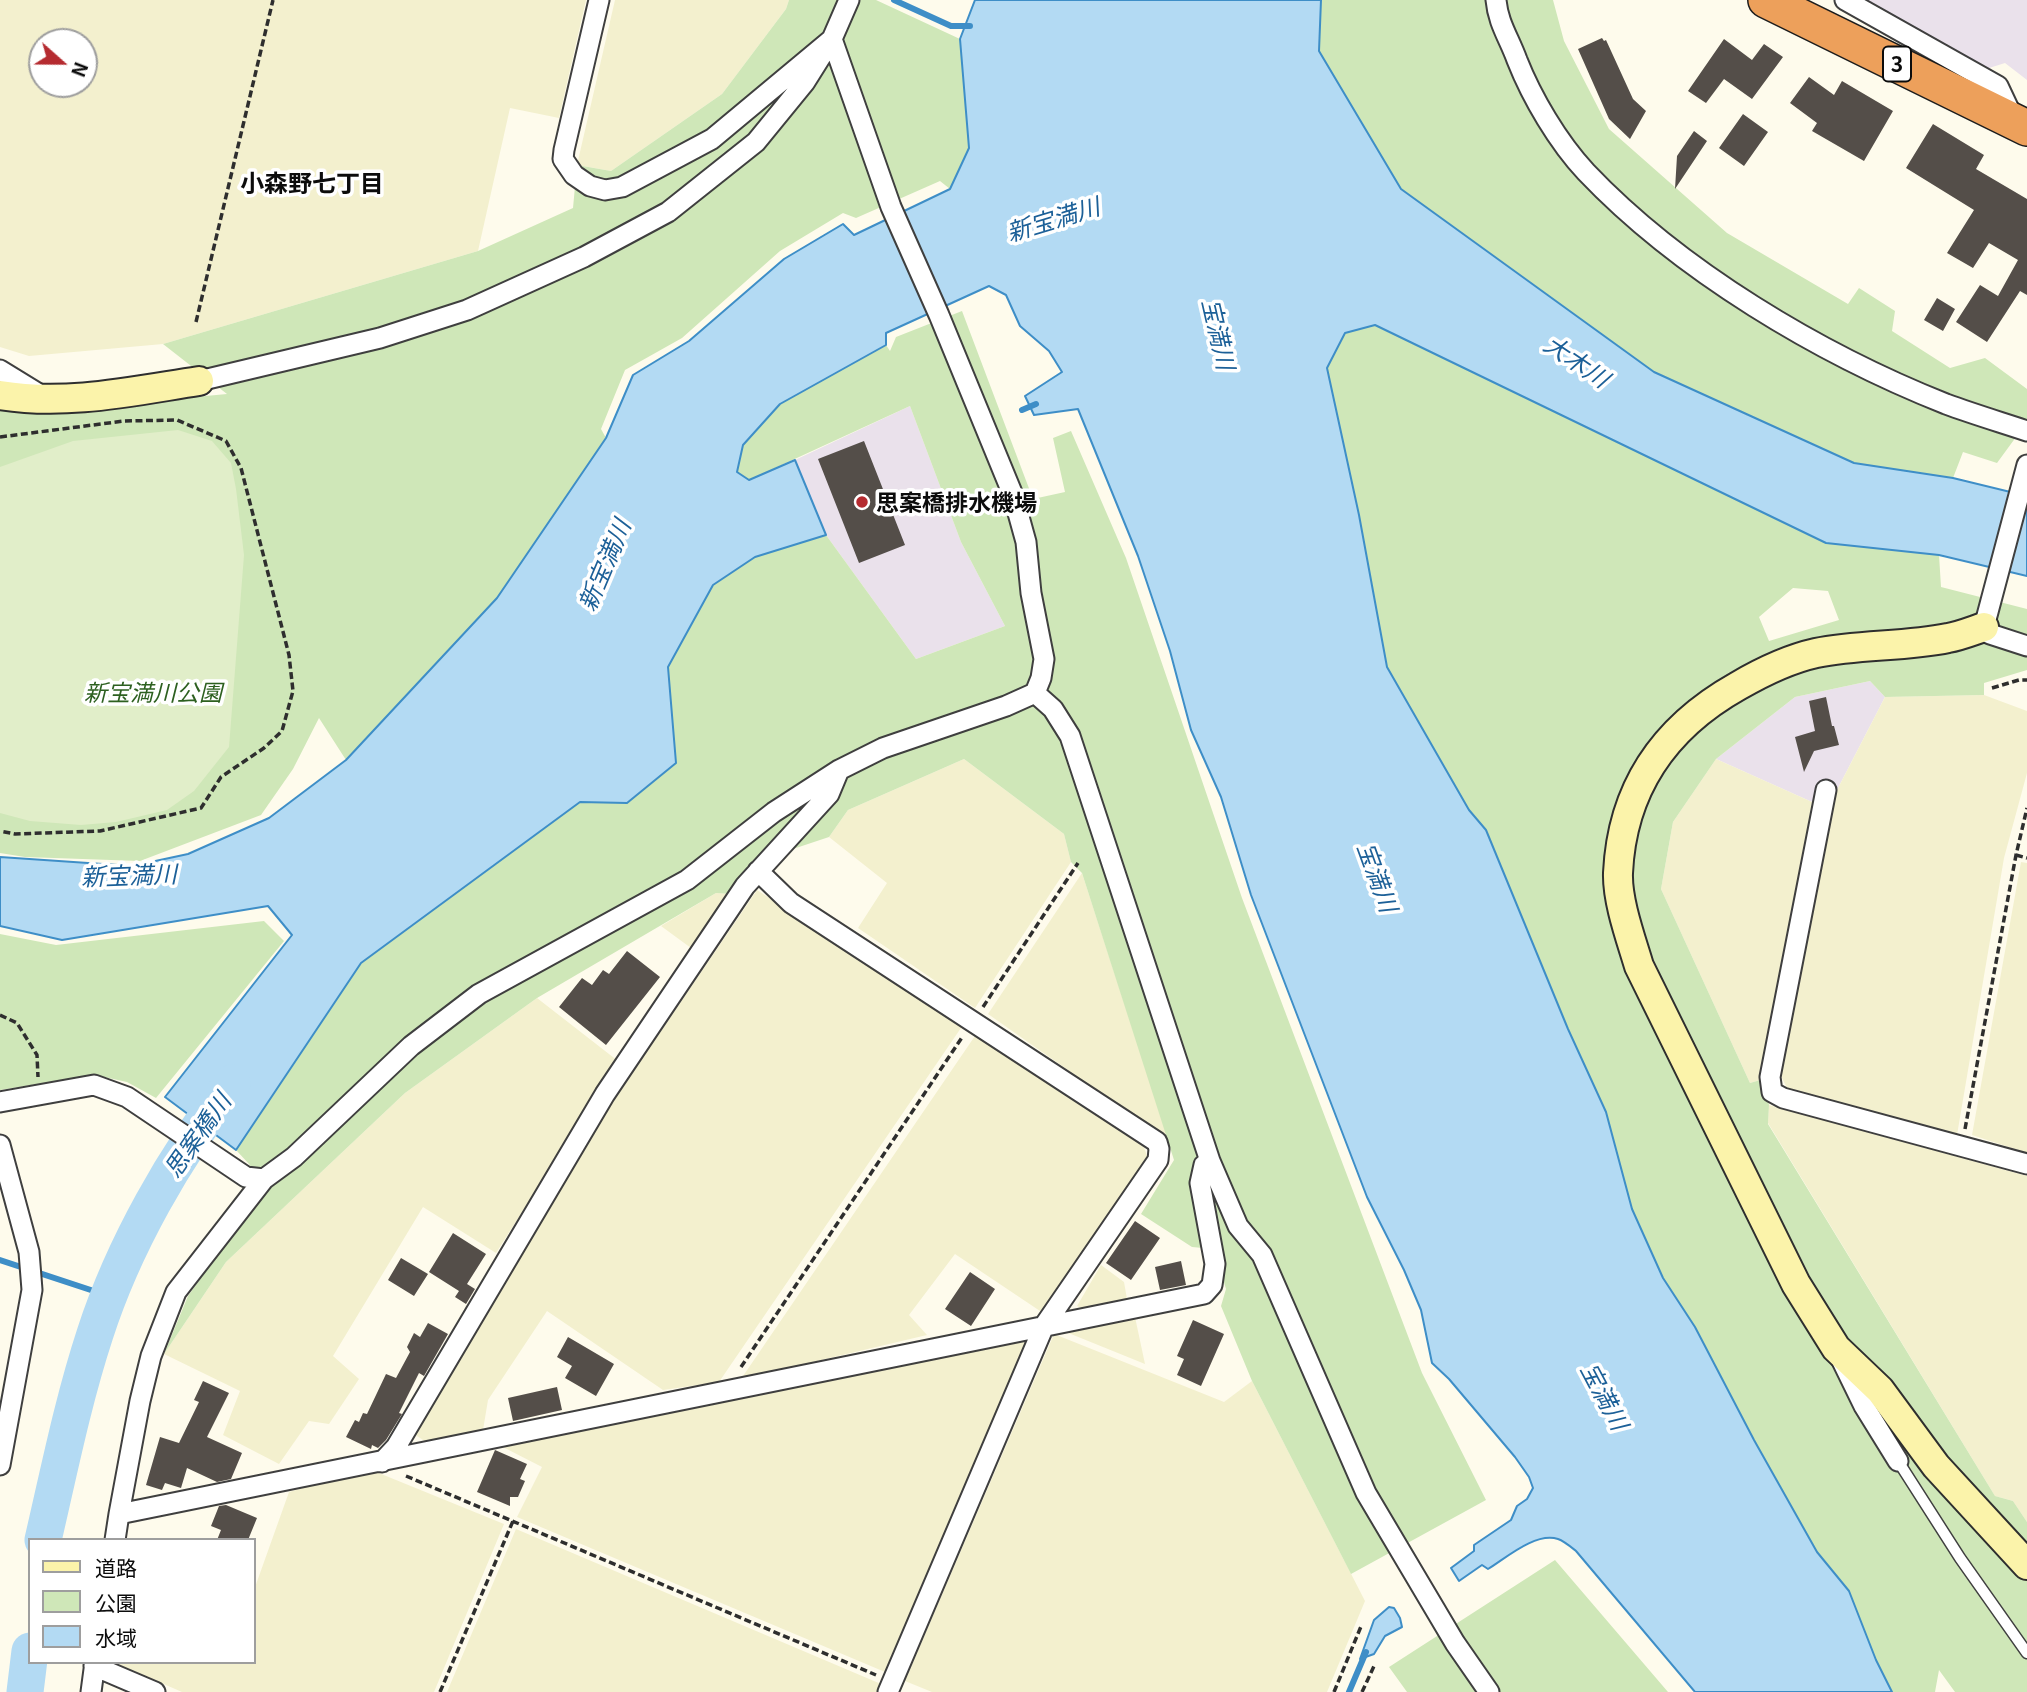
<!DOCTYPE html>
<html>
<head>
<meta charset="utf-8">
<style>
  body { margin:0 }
  #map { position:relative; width:2027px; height:1692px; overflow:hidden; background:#fefbec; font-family:Georgia,"Noto Sans JP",serif }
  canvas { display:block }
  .legend { position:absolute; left:28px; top:1538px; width:228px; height:126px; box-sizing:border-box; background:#fff; border:2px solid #9e9e9e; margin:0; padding:9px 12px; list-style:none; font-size:21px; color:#0c0c0c }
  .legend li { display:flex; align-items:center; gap:14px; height:35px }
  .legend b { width:35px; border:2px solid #9e9e9e }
  .north { position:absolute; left:28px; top:28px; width:70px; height:70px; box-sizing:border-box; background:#fff; border:2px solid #9e9e9e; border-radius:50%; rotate:111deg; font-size:19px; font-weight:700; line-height:28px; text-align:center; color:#0c0c0c }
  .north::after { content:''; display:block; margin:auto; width:24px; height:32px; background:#b52b30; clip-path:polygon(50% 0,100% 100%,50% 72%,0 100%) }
</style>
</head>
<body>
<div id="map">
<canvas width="2027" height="1692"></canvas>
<ul class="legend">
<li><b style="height:9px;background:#fbf3aa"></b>道路</li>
<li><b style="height:19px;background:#cfe7b8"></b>公園</li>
<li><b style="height:19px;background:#b3daf3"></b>水域</li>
</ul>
<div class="north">N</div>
</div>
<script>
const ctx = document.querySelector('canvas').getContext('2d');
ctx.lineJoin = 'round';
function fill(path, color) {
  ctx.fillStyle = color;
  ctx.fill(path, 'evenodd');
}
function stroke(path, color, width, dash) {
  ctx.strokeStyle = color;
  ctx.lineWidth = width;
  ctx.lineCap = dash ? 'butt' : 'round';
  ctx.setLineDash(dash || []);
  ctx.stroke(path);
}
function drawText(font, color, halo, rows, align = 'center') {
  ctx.font = font + ' Georgia,"Noto Sans JP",serif';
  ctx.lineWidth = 7;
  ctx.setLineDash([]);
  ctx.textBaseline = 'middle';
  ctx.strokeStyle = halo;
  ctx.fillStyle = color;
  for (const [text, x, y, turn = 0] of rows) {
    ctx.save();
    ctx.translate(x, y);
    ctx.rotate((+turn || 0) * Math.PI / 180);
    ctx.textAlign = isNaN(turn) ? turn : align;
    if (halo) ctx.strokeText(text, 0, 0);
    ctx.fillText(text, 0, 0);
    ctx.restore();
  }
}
fill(new Path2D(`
  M1863,0H2027V80L2005,63L1986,69Z
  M910,406L961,542L1005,626L916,659L826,535L795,460Z
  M1870,681L1885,697L1837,790L1812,802L1716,759L1795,697Z`), '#eae1eb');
fill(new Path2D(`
  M0,0H586L559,118L510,108L478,251L163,344L29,356L0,347ZM42,42H84V84H42Z
  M615,0H789L786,9L722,94L611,171L577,165Z
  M1984,695L2027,711V773L2004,858L1957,1135L1787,1088L1781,1076L1837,790L1885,697Z
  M964,759L1064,834L1071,862L975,1008L858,928L887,883L829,837L848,810Z
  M1716,759L1812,802L1764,1079L1750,1083L1661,889L1673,822Z
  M2021,862L2027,863V1153L1972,1135Z
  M1082,873L1169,1141L988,1014Z
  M757,890L963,1025L719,1382L663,1390L547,1311L488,1400L483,1430L426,1442L414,1434L610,1106Z
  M716,893L730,894L691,948L661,926Z
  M537,998L618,1061L496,1253L423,1207L333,1356L359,1379L329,1424L309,1421L279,1464L223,1435L240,1391L164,1354L226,1262L405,1093Z
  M977,1033L1144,1147L1149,1162L1043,1313L955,1254L909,1315L927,1335L741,1379Z
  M1769,1105L2027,1176V1522L2013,1501L1995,1496L1768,1123Z
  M1101,1265L1124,1282L1127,1299L1086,1310L1077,1306Z
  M1135,1317L1145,1364L1061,1330Z
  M1054,1334L1224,1402L1252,1381L1365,1601L1327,1692H932L905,1681Z
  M1031,1336L885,1672L517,1517L542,1467L497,1444Z
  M369,1469L504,1524L434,1692H182L113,1662H254V1590L289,1492Z
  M516,1529L881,1684L878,1692H447Z`), '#f3f0ce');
fill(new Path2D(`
  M789,0H876L960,39L969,148L950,189L940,181L856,218L843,213L780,251L682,338L625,370L601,429L606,438L497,598L346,760L319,718L293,769L261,815L140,861L25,857L0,853V406L120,404L227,394L163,344L478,251L573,208L577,165L611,171L722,94L786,9Z
  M1321,0H1553L1564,41L1609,129L1727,233L1848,304L1859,288L1895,311L1892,331L1950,368L1985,358L2027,389V422L1997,463L1963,452L1953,478L1854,463L1654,372L1401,189L1319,51Z
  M962,311L1033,499L1065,492L1053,438L1071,431L1126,558L1242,898L1422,1373L1486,1500L1351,1574L1252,1381L1221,1306L1226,1289L1214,1249L1192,1247L1141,1214L1174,1160L1082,873L1071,862L1064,834L964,759L848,810L829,837L760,860L730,894L716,893L537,998L405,1093L226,1262L164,1354L188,1296L264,1190L249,1164L236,1150L361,963L580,802L627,803L676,763L668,667L713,585L755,557L826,535L916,659L1005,626L961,542L910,406L749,480L737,472L743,445L780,404L886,345L890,351L896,337Z
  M1375,324L1826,543L1939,555L1941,587L2027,609V670L1984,683V695L1885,697L1870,681L1795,697L1716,759L1673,822L1661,889L1750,1083L1764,1079L1769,1105L1768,1124L1995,1496L2013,1501L2027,1522V1692H1955L1939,1670L1935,1692H1892L1876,1660L1849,1591L1817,1552L1754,1440L1695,1327L1663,1279L1632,1209L1606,1112L1568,1029L1486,830L1469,810L1387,667L1359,515L1327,368L1345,333ZM1793,588L1828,591L1839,620L1769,641L1759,617Z
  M264,921L284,941L156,1098L127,1082L95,1075L0,1090V934L56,945Z
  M1555,1560L1668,1692H1407L1389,1667Z`), '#cfe7b8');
fill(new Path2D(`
  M178,430L212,441L231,463L236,489L244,555L229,747L194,791L167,810L116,822L81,825L30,821L0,813V467L73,441Z`), '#e1eec9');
const water = new Path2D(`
  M975,0H1321L1319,51L1401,189L1654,372L1854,463L1953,478L2027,496V576L1939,555L1826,543L1375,325L1345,333L1327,368L1359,515L1387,667L1469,810L1486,830L1568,1029L1606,1112L1632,1209L1663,1278L1695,1327L1754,1440L1817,1552L1849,1591L1876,1660L1892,1692H1695L1576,1551C1571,1547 1564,1541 1558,1539C1535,1532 1506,1558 1488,1569L1482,1565L1459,1581L1451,1568L1474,1551V1545L1511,1520L1517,1506L1527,1499L1533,1488L1529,1477L1515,1457L1449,1379L1432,1363L1421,1310L1404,1270L1367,1197L1251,895L1221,797L1191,730L1170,651L1138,556L1078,409L1034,415L1025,396L1062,372L1049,351L1020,326L1006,295L989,286L886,333V345L780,404L743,445L737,472L749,480L795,460L826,535L755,557L713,585L668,667L676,763L627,803L580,802L361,963L236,1150L165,1097L292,935L268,906L62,940L0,926V857L132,866L188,854L269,818L346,760L497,598L606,438L633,375L689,341L784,259L843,224L854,235L950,189L969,148L960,39Z
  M1389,1607L1394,1608L1400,1618L1402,1627L1385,1636L1374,1654L1360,1659L1374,1620Z`);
fill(water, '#b3daf3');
stroke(water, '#3e8ec7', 2);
stroke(new Path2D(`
  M894,0L951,26H970
  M1022,410L1036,404
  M0,1260L109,1296
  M1349,1692L1366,1652`), '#3e8ec7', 6);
stroke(new Path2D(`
  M43,1540C59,1471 73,1401 95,1334C123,1247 175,1155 232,1083
  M25,1692L30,1651`), '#b3daf3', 37);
fill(new Path2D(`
  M1602,38L1604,41L1606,40L1633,99L1646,111L1630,139L1609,119L1578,49Z
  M1724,39L1752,60L1764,44L1783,57L1752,99L1724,79L1706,103L1688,91Z
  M1809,77L1834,95L1842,81L1893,111L1864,161L1812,131L1817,123L1790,103Z
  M1743,114L1768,132L1744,166L1719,148Z
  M1933,124L1984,155L1976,169L2027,199V295L2020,291L1987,342L1956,322L1980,285L1998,296L2018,260L1989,243L1973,268L1947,253L1974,210L1906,168Z
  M1694,131L1707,141L1675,189L1677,156Z
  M1937,298L1955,309L1943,331L1924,320Z
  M864,441L905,545L859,563L818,459Z
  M1826,697L1832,726H1834L1839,745L1814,751L1804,772L1795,737L1815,731L1809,701Z
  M627,951L660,977L606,1045L559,1007L582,978L592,985L603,970L609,974Z
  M1135,1221L1160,1238L1131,1280L1106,1263Z
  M453,1233L486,1254L467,1284L475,1289L466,1304L455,1297L459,1291L429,1272Z
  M401,1258L428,1274L414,1296L388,1280Z
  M1181,1261L1186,1285L1160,1290L1155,1267Z
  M970,1272L995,1289L971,1326L945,1309Z
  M1193,1320L1224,1334L1201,1386L1177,1375L1184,1359L1177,1356Z
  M428,1323L448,1334L424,1376L419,1373L399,1413L402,1414L386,1440L378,1448L372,1445L371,1449L346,1437L355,1420L359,1422L363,1413L367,1414L386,1374L396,1378L410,1352L407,1347L414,1333L420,1337Z
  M568,1337L614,1364L596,1396L565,1378L572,1366L557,1357Z
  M203,1381L229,1393L207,1437L242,1453L231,1479L217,1482L187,1468L181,1488L165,1483L162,1490L146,1485L160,1437L179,1443L199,1402L194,1400Z
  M557,1387L562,1410L513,1421L508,1398Z
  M495,1450L527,1464L520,1479L525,1481L518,1497H510V1506L477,1492Z
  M226,1505L257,1518L248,1540H217L221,1530L211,1526L219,1506Z`), '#544e49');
const lane = new Path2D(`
  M1898,1461L1960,1558L2027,1653`);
const street = new Path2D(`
  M1496,0C1498,23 1509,38 1517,60C1532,98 1558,142 1586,172C1680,271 1820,354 1946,404C1973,414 2000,422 2027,431
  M1845,0L1998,86L2014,120
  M0,370L44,397
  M199,381L380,338L467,310L584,257L668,212L756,142L805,82L832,39L849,0
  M2027,465L1984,627L1990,634L2027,646
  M1035,693L1053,709L1070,736L1210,1161L1238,1226L1262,1255L1366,1493L1455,1643L1489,1692
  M1826,790L1770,1077L1772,1092L1783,1098L2027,1164
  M758,871L791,903L1157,1142L1159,1149L1158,1160L1044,1326L888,1692
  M0,1102L94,1085L127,1097L246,1177L264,1179L294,1157L411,1046L479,994L687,880L774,812L839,770L883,748L1006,706L1035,693L1041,678L1044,659L1031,593L1026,542L1013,495L939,315L891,207L832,39L712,139L622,187L605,190L590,186L574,175L563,159L564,150L599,0
  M0,1145L29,1252L32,1290L0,1465
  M1842,1361L1864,1406L1898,1461
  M382,1462L396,1447L605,1094L745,886L829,794L839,770
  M119,1514L140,1401L151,1356L176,1292L264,1179
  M115,1540L119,1514L1204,1294L1212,1285L1215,1264L1200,1183L1204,1165L1210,1161
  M94,1666L155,1692
  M91,1692L95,1662`);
const secondary = new Path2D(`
  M0,395C67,406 133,391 199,381
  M1984,627C1972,631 1960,636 1948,638C1905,647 1859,644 1816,653C1789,659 1762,672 1738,686C1665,727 1622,788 1618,873C1617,901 1631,939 1639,966L1796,1284L1836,1348L1880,1390L1936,1466L2027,1565`);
const highway = new Path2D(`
  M1766,0L2027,128`);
stroke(lane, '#3f3f3f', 13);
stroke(street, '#3f3f3f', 23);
stroke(secondary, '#2e2e2e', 32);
stroke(highway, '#1d1d1d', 38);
stroke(new Path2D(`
  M196,322L273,0
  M0,437L124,421L177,420L226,441L241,468L289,655L293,691L282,731L264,748L221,777L201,808L100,831L15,834L0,831
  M1992,688L2019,680H2027
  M2016,855L2027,858
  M983,1007L1078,863
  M0,1015L17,1023L37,1055L38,1077
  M1965,1129L2016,855L2027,808
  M741,1367L963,1036
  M406,1476L876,1675
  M440,1692L513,1521
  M1334,1692L1362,1624
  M1362,1692L1375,1664`), '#2e2e2e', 3.5, [7, 3.5]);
stroke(lane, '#fff', 10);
stroke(street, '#fff', 19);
stroke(secondary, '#fbf3aa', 28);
stroke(highway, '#eda05b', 35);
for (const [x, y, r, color] of [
  [862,502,7,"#b52b30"]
]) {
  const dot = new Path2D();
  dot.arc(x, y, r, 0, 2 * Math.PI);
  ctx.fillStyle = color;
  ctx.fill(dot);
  stroke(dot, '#fff', 2.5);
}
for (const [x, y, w] of [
  [1897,64,28]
]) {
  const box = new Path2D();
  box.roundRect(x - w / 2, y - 17.5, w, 35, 5);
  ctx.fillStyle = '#fff';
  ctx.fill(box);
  stroke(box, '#0c0c0c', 2);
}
drawText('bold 21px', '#0c0c0c', null, [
  ["3",1897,64]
]);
drawText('bold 23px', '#0c0c0c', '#fff', [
  ["思案橋排水機場",876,502]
], 'left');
drawText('italic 23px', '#2d6020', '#fff', [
  ["新宝満川公園",153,692]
]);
drawText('bold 24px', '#0c0c0c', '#fff', [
  ["小森野七丁目",312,183]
]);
drawText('italic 24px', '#1c6098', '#fff', [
  ["新宝満川",1053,219,-17],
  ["宝満川",1219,334,77],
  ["大木川",1577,361,34],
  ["新宝満川",604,565,-67],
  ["新宝満川",129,875,-2],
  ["宝満川",1378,877,70],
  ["思案橋川",197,1135,-55],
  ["宝満川",1605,1396,62]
]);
</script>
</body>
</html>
